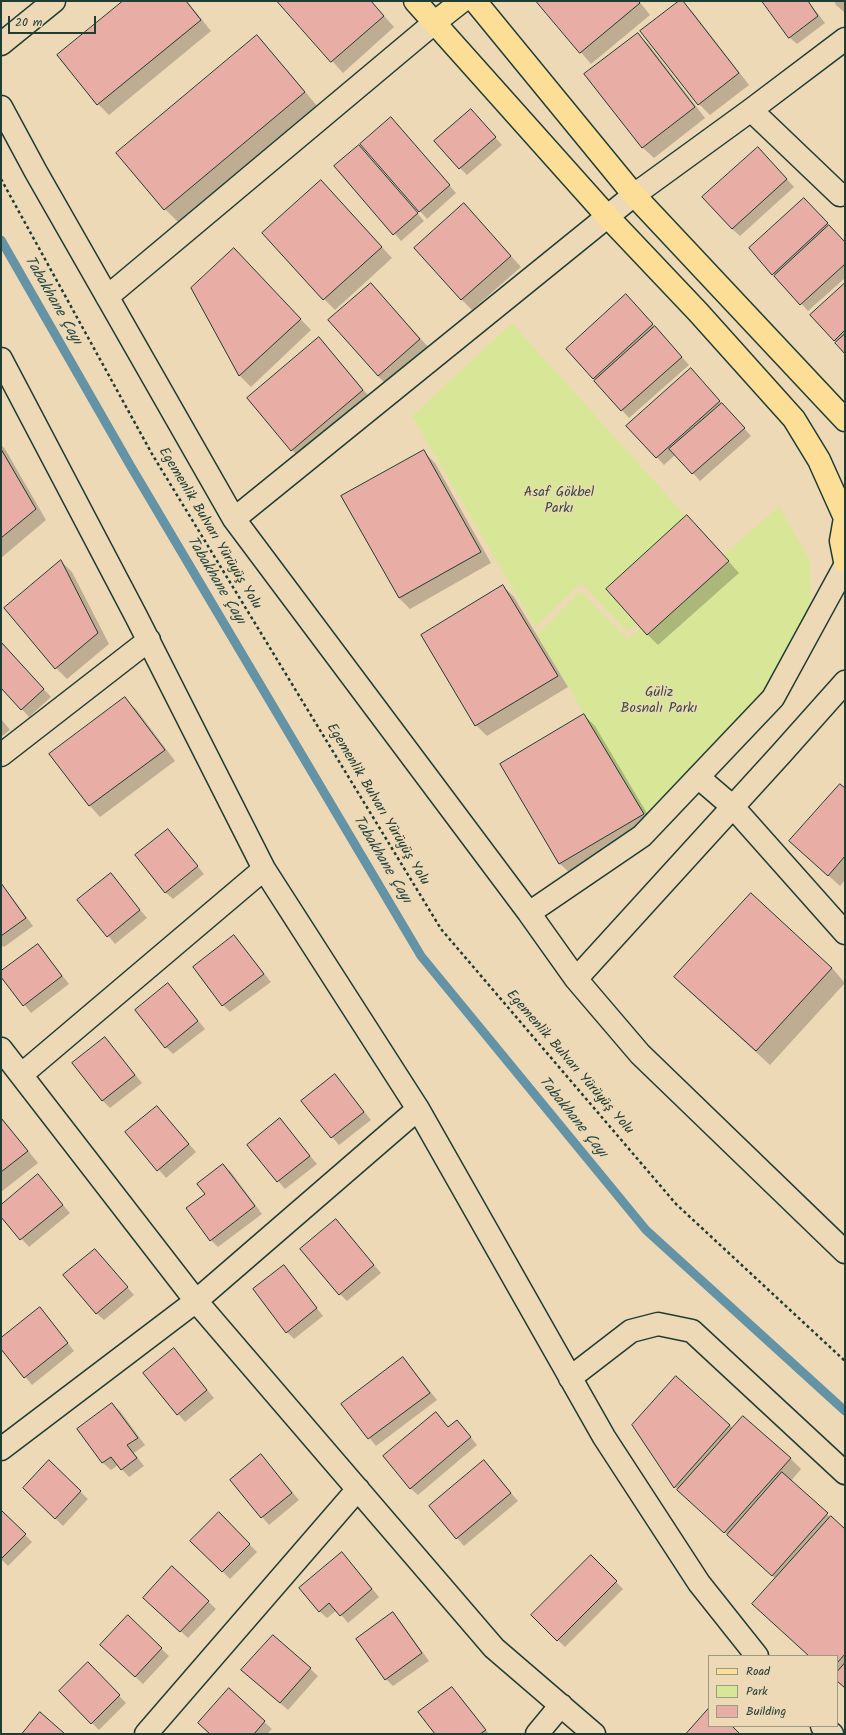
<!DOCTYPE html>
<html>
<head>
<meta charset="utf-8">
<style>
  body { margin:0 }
  #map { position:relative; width:846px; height:1735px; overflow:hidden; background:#eed9b7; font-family:Kalam,sans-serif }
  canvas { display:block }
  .frame { position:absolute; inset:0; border:2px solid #1f3d34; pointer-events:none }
  .legend { position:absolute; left:708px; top:1655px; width:130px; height:72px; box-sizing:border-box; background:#eed9b7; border:1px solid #9b9b83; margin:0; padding:5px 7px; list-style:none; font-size:12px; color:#1f3d34 }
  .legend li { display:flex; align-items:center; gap:8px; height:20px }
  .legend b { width:20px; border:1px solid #9b9b83 }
  .scale { position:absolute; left:8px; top:16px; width:88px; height:18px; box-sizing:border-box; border:2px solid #1f3d34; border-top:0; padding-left:5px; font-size:12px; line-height:14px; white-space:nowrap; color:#1f3d34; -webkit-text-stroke:3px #eed9b7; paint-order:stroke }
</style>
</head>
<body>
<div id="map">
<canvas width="846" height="1735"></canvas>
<div class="frame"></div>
<ul class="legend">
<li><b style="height:5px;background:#fcde96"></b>Road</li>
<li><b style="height:11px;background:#d8e698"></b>Park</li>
<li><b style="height:11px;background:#e8ada5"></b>Building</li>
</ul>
<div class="scale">20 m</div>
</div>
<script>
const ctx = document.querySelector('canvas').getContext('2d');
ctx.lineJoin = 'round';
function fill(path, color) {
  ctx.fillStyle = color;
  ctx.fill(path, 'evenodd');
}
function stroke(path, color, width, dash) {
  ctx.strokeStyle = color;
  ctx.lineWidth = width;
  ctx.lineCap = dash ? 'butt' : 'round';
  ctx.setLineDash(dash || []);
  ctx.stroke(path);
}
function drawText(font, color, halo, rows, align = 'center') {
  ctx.font = font + ' Kalam,sans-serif';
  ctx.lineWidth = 3;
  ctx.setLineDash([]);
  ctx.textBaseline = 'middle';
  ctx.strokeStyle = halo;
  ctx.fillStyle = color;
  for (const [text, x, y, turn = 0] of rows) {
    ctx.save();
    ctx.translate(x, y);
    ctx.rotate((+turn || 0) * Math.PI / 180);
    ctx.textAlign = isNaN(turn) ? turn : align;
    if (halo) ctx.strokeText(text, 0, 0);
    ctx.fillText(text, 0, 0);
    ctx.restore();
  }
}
fill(new Path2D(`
  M512,323L718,552L628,632L581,583L535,627L412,416Z
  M779,506L810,561L811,619L767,692L645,815L537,635L580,591L628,639Z`), '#d8e698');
fill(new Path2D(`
  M124,1H187L211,31L109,115L98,104Z
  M279,1H371L394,27L343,73Z
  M537,1H639L650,15L591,64Z
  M681,1L692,11L749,85L710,115L699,104Z
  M763,1H808L825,23L797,44L789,37Z
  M834,1H845V13L836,5Z
  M638,34L649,45L705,118L654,158L643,148L586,74Z
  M257,36L270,50L318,107L179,223L165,209Z
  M478,118L502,145L467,175L460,168Z
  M398,126L456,193L427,219L362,144Z
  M366,154L424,221L401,241L336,166Z
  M765,155L794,187L740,236L732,229Z
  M321,181L392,258L335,310L324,299Z
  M812,207L845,243V278L808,311L750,248Z
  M475,216L521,267L472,310L461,299Z
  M245,261L311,330L251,387L240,376L193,288Z
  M371,284L431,350L389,387L378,376Z
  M845,284V353L811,315Z
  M634,303L689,365L629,418L567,349Z
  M319,338L373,401L303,461L292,450Z
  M698,377L751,436L700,481L676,454L664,465L628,426Z
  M1,445L5,449L46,520L1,558Z
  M424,452L435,463L491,563L410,609L399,598Z
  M698,527L739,573L658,645L647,634Z
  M61,561L72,572L109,644L67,679L56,668Z
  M503,586L514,597L568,687L487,736L476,725Z
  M1,642L51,697L29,717L1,687Z
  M125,699L136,709L175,761L100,817L90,806Z
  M584,715L595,726L654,825L571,874L560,864L501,764Z
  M1,719L10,730L1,737Z
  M845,789V880L840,886L802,852Z
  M168,830L204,874L173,899L165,892Z
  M110,874L147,918L115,944L79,900Z
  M1,885L8,892L33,926L4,947L1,945Z
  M234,936L271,982L230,1012L223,1005Z
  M38,945L69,984L31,1013L1,975V973Z
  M832,968L845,983L770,1065L689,991Z
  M168,984L205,1029L173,1054L166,1047Z
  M105,1038L142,1083L110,1108L102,1100Z
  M335,1075L371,1120L339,1145L332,1137Z
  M157,1107L196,1152L166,1178L127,1132Z
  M1,1117L38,1163L1,1192Z
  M280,1120L317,1164L285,1189L248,1145Z
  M223,1165L231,1172L262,1214L218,1247L211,1240L206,1194Z
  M38,1176L70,1213L29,1247L1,1215V1206Z
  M343,1228L381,1273L347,1301L340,1294Z
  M95,1250L134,1295L104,1320L96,1313Z
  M283,1266L323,1316L294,1339L287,1332Z
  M47,1316L74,1351L32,1385L1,1347V1340Z
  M174,1350L214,1398L185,1422L178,1414Z
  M403,1358L437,1400L376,1446L342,1404Z
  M112,1404L120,1411L145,1445L134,1453L144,1466L129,1477L118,1465L111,1470L103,1463L78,1429Z
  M436,1413L449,1428L464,1429L477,1445L418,1495L410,1488Z
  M633,1425H730L733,1429L790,1458L801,1469L791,1481L845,1531V1688L837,1681V1656H810L776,1579L675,1487Z
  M261,1455L299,1500L269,1525L231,1480Z
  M484,1461L518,1501L464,1546L457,1538Z
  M49,1462L88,1499L63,1526L24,1488Z
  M1,1511L32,1542L8,1566L1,1559Z
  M219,1514L257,1552L230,1579L192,1541Z
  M591,1556L623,1589L565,1647L532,1615Z
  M349,1561L379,1597L348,1623L337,1610L327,1618L319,1611Z
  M172,1567L216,1609L188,1638L152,1605Z
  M393,1613L400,1621L429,1661L393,1686L386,1679Z
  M128,1617L169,1656L143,1684L109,1652Z
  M273,1636L318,1676L288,1710L250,1677Z
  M88,1664L126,1703L99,1730L60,1691Z
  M451,1688L459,1695L489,1734H437Z
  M229,1690L272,1729L267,1734H211Z`), '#0003');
stroke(new Path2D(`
  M1,240L130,465L421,956L646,1230L845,1411`), '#6393a5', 9);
const building = new Path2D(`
  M123,1H186L201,20L97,105L57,55Z
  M277,1H371L384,16L331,62Z
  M536,1H638L640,3L580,53Z
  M679,1H683L739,73L698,105L640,31Z
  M762,1H808L818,16L789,38Z
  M638,33L695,107L642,148L584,74Z
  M257,35L305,92L164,210L116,153Z
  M471,109L496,137L459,169L434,141Z
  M391,117L450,185L419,212L360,144Z
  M359,145L418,213L393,235L334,166Z
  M758,147L787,179L732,229L702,197Z
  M321,180L382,247L323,300L262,233Z
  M804,198L828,223L772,275L749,248Z
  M464,203L511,256L461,300L414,248Z
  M829,225L845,242V264L800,305L774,276Z
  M234,248L301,319L239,376L191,288Z
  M371,283L420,339L378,376L328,320Z
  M845,283V330L834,341L810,315Z
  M626,294L653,324L593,379L566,349Z
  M655,326L682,357L621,411L594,381Z
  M845,334V354L835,343Z
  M319,337L363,390L291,451L247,398Z
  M691,368L720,401L656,458L626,426Z
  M722,403L745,428L692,474L669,449Z
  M1,449L36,509L1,538Z
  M424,450L481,552L399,598L341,496Z
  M687,515L729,561L647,635L606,589Z
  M61,560L98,633L55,669L4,608Z
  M503,585L558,676L475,726L421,635Z
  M1,642L44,689L21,710L1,688Z
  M125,697L165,750L89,806L49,754Z
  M584,714L644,814L559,864L500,764Z
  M840,784L845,788V856L828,876L789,841Z
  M168,829L198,866L165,893L135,855Z
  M111,873L140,910L107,937L77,900Z
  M1,883L26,918L1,936Z
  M751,893L832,968L756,1051L674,977Z
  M234,935L264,974L222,1006L193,967Z
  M38,944L62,976L23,1006L1,977V971Z
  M168,983L198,1021L165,1048L135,1010Z
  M105,1037L135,1075L102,1101L72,1063Z
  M335,1074L364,1112L331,1138L301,1101Z
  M157,1106L189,1144L157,1171L125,1132Z
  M1,1118L28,1151L1,1172Z
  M280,1118L310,1156L277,1182L247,1145Z
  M223,1164L255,1206L210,1241L186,1208L205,1194L197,1184Z
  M38,1174L63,1205L20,1240L1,1217V1205Z
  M336,1219L374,1265L339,1295L300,1249Z
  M95,1249L128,1287L96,1314L63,1275Z
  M284,1265L317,1308L286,1333L253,1289Z
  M40,1307L68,1343L24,1378L1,1349V1338Z
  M174,1348L207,1390L177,1415L143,1373Z
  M403,1357L430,1393L368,1439L341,1404Z
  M676,1376L730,1425L674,1488L632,1425Z
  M112,1403L138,1438L127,1445L137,1458L121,1470L111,1457L102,1463L77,1429Z
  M436,1412L448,1427L457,1420L471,1437L410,1489L383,1456Z
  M743,1416L791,1458L724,1533L677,1490Z
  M261,1454L292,1493L261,1518L230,1480Z
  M49,1460L81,1491L55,1519L23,1488Z
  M484,1460L511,1493L456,1539L429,1506Z
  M782,1472L828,1513L772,1576L727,1535Z
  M1,1510L26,1534L1,1559Z
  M219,1512L250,1544L222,1572L190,1541Z
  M831,1516L845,1529V1654L837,1663V1656H809L752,1604Z
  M342,1552L372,1589L340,1616L329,1603L319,1612L299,1588Z
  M591,1555L617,1581L557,1641L531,1615Z
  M172,1566L209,1601L180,1632L143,1598Z
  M393,1612L422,1653L385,1680L356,1639Z
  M128,1615L162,1648L135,1677L100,1645Z
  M273,1635L311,1668L280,1703L241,1670Z
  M88,1662L120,1695L91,1724L59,1691Z
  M845,1663V1688L837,1681V1672Z
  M452,1687L486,1730L480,1734H435L418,1712Z
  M229,1688L265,1721L254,1734H210L198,1723Z
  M709,1708V1726H732L740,1734H686Z
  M40,1712L65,1734H22Z`);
fill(building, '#e8ada5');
stroke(building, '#1f3d34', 1);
const minor = new Path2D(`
  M1,44L54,1
  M1,107L36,172L234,519L529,913L576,979L640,1054L845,1252
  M751,110L840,195L845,194
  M107,297L434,23
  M1,359L136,616L264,869L418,1109L604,1437L699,1583L757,1656
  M234,519L634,195L751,110L845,39
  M1,755L149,640
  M698,777L733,807L845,933
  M529,913L642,836L773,698L845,566
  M576,979L780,755L845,682
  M1,1049L196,1301L494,1648L594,1734
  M21,1075L264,869
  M570,1378L631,1331L658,1324L692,1331L845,1473
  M1,1449L196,1301L418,1109
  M822,1726L832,1734
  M146,1734L358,1489
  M537,1734L561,1705`);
const major = new Path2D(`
  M415,1L607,216L698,312L794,419L819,460L845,518
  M475,1L634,195L845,420
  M434,23L462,1
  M845,518L841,541L845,561`);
stroke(minor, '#1f3d34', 25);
stroke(major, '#1f3d34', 25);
stroke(new Path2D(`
  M1,179L152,454L441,929L676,1204L845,1361`), '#1f3d34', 2.5, [3, 3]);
stroke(minor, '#eed9b7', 22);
stroke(major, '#fcde96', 22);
drawText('14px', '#324e3e', '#eed9b7', [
  ["Asaf Gökbel",559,494],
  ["Parkı",559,510],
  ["Güliz",659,694],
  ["Bosnalı Parkı",659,710]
]);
drawText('14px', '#1f3d34', '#eed9b7', [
  ["Egemenlik Bulvarı Yürüyüş Yolu",209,529,59],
  ["Egemenlik Bulvarı Yürüyüş Yolu",377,805,59],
  ["Egemenlik Bulvarı Yürüyüş Yolu",569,1063,49]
]);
drawText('italic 15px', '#2a4b47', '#eed9b7', [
  ["Tabakhane Çayı",52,301,60],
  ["Tabakhane Çayı",215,581,59],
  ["Tabakhane Çayı",381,860,59],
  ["Tabakhane Çayı",572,1118,51]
]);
</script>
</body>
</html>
